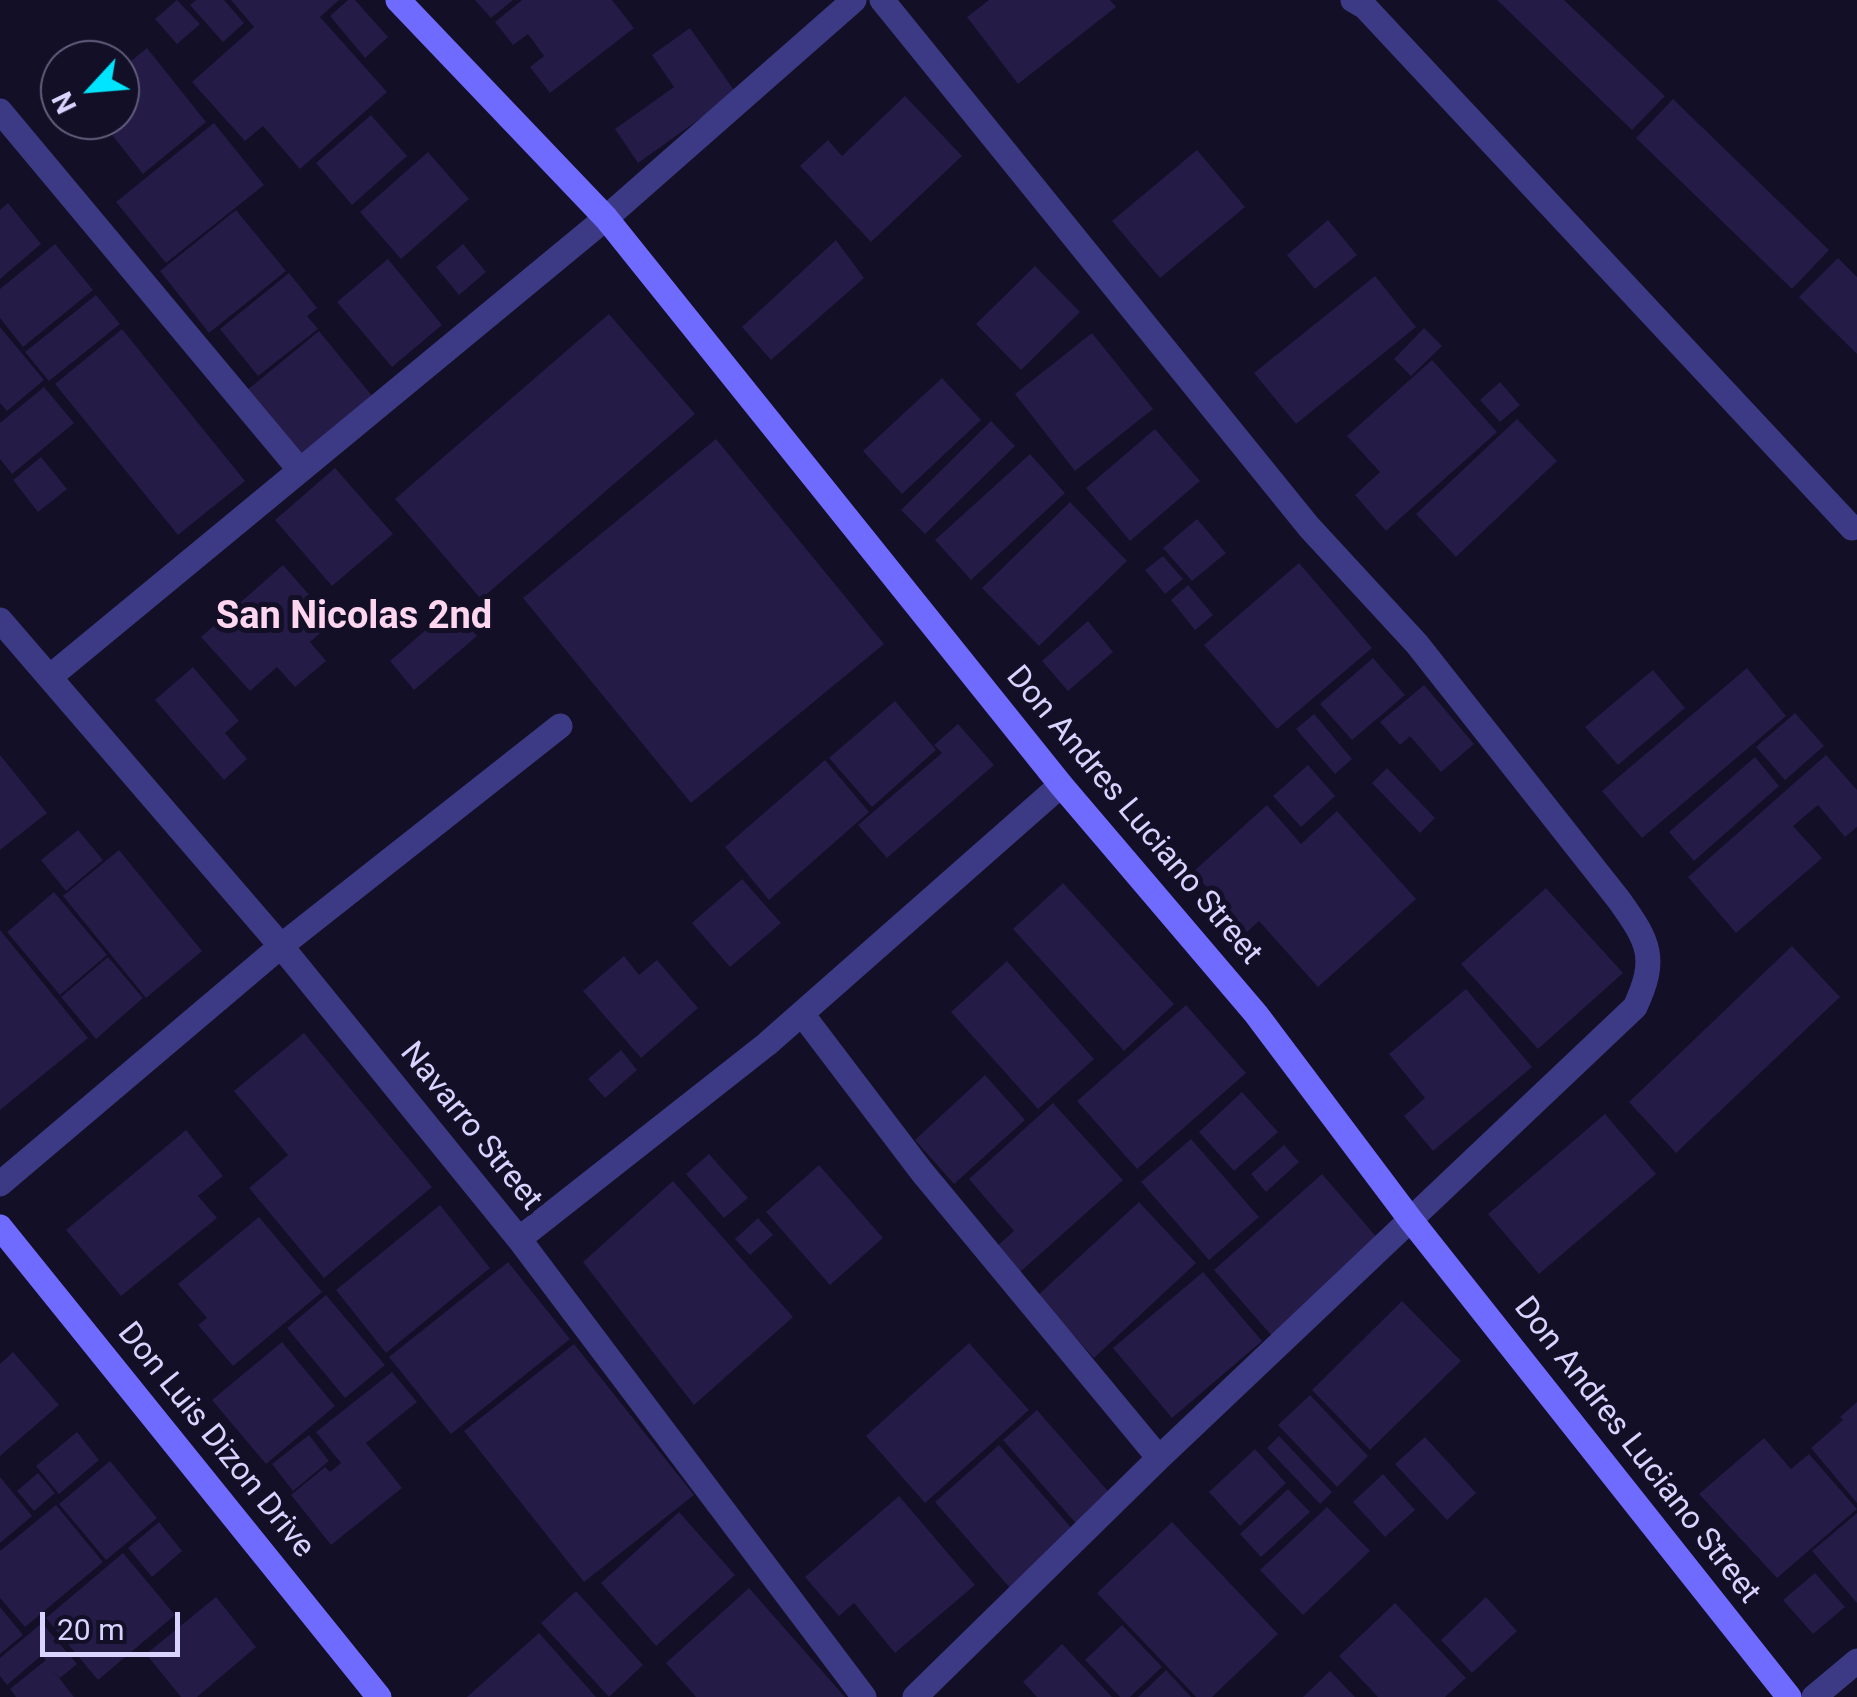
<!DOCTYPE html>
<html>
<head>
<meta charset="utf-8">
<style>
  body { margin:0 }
  #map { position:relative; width:1857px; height:1697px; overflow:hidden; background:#130f26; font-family:Roboto,sans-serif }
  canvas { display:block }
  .north { position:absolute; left:40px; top:40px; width:100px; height:100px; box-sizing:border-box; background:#130f26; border:2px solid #625e7d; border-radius:50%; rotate:244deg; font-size:28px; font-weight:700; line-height:40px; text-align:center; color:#d9d4ff }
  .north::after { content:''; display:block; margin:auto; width:35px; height:45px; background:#00e5ff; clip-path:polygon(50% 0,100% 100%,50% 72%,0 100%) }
  .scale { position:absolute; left:40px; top:1612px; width:140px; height:45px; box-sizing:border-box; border:5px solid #d9d4ff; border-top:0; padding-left:12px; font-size:30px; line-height:35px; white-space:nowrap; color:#d9d4ff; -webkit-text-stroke:8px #130f26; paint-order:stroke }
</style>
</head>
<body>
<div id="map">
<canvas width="1857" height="1697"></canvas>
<div class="north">N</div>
<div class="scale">20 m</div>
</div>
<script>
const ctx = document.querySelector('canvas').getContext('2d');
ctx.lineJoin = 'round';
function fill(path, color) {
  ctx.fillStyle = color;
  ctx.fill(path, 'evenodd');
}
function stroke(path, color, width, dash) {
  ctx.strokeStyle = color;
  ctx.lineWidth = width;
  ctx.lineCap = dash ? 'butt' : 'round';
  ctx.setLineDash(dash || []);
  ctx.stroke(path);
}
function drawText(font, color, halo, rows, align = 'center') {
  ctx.font = font + ' Roboto,sans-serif';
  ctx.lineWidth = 10;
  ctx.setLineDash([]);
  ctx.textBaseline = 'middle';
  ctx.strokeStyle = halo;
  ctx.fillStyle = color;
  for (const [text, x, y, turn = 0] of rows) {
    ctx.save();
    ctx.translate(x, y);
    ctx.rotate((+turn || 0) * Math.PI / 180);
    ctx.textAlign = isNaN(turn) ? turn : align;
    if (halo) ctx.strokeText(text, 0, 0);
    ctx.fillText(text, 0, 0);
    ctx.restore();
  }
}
fill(new Path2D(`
  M177,0L200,24L177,44L155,19Z
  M196,0H224L244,23L223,42L190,5Z
  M231,0H339L320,17L387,92L300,169L263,126L245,141L192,82L254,27Z
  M348,0H355L388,37L365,58L330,16Z
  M475,0H513L491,18Z
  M522,0H612L634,28L550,93L530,67L544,56L528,34L513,45L495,22Z
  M989,0H1110L1116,7L1018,84L967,17Z
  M1497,0H1564L1665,96L1632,130Z
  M690,28L736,93L638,163L615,129L674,87L652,55Z
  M147,48L206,122L143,174L105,126L92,137L78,120H120V70Z
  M905,96L962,156L871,242L800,166L828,140L842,156Z
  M1673,99L1829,250L1792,289L1636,138Z
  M371,115L407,156L352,205L316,163Z
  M214,123L264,185L166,263L116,202Z
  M1197,150L1245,207L1160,278L1112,221Z
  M428,152L469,199L401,259L360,212Z
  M8,203L41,244L0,279V210Z
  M236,210L286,271L209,333L160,271Z
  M1328,220L1357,255L1315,289L1287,255Z
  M836,240L864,278L771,360L742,327Z
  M55,244L93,290L23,347L0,318V289Z
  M463,244L486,272L459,295L436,267Z
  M1838,258L1857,277V354L1799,297Z
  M388,259L442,325L392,367L337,302Z
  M1035,266L1080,312L1021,370L976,324Z
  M289,273L317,308L307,316L318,329L258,376L220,329Z
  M1375,276L1416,327L1296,424L1254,373Z
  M96,295L120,324L49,381L25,352Z
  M609,314L695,414L481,599L395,499Z
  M0,327L44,380L7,411L0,403Z
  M1424,328L1442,346L1411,376L1394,359Z
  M122,329L245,481L178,535L55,384Z
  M319,331L377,402L304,462L246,391Z
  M1092,333L1153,409L1075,471L1015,394Z
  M1432,360L1497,432L1386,531L1355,495L1380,472L1347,436Z
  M942,378L981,420L902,494L863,451Z
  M1500,382L1520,405L1500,422L1480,400Z
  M44,387L74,423L12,474L0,459V423Z
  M1517,419L1557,461L1456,557L1416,514Z
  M991,421L1015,446L925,534L901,510Z
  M1155,429L1200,481L1130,541L1086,488Z
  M716,439L884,644L691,803L523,598Z
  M1030,454L1065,493L971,580L935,540Z
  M41,457L67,489L38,512L13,480Z
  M335,468L393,534L332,586L275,520Z
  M1070,502L1127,561L1039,646L982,588Z
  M1197,519L1226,553L1192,581L1163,548Z
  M1163,556L1183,579L1165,594L1145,570Z
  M1299,563L1372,648L1277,729L1204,645Z
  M283,565L333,622L310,642L326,661L295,687L277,667L250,691L201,637Z
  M1188,585L1213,615L1195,630L1171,600Z
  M452,607L477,636L414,690L390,661Z
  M1088,621L1113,652L1068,691L1042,661Z
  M1373,658L1405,695L1352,740L1320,704Z
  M193,667L239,721L225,733L247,759L224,780L155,700Z
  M1747,668L1786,716L1642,838L1602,791Z
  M1653,670L1685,708L1618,765L1585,727Z
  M1424,685L1474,744L1441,772L1410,736L1400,745L1380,722Z
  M895,701L936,750L872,807L829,758Z
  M1795,713L1824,746L1785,780L1756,747Z
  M1314,714L1352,759L1335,774L1296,729Z
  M958,724L994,765L887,858L858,825L942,753L934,745Z
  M0,755L47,813L0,850Z
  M1826,755L1857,790V827L1845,837L1818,805L1793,826L1822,858L1736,933L1688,877Z
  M1755,757L1779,786L1694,861L1669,832Z
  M825,760L869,812L769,900L725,847Z
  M1308,765L1335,796L1301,827L1273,796Z
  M1387,768L1435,818L1420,833L1372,783Z
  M1267,805L1301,844L1337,811L1416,899L1318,987L1259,921L1247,932L1193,872Z
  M78,830L103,860L66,891L41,860Z
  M119,850L202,951L146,998L63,896Z
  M742,879L781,923L730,967L692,923Z
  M1063,883L1174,1004L1124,1051L1013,929Z
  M1546,888L1623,973L1538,1049L1461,964Z
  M54,892L107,955L60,995L7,932Z
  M0,930L88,1038L0,1110Z
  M1792,946L1840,997L1676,1153L1629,1102Z
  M624,956L639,975L657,960L698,1008L641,1058L583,991Z
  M108,957L143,998L96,1039L61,997Z
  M1007,961L1094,1059L1038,1109L951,1012Z
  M1466,989L1532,1067L1433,1151L1404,1116L1425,1098L1389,1054Z
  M1186,1005L1246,1073L1137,1169L1077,1101Z
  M304,1033L432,1187L324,1278L249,1188L288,1155L234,1091Z
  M621,1050L637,1070L605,1098L588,1079Z
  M985,1075L1025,1120L954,1184L915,1140Z
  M1242,1092L1278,1132L1234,1171L1199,1132Z
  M1053,1103L1123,1180L1019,1273L996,1247L1014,1231L969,1179Z
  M1605,1114L1656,1174L1539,1274L1488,1214Z
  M186,1130L223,1176L198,1196L217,1218L121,1296L66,1230Z
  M1191,1139L1259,1217L1209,1260L1141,1182Z
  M1284,1145L1299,1162L1266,1192L1251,1174Z
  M709,1154L748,1198L724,1218L686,1174Z
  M819,1165L883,1238L830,1285L766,1212Z
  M1322,1174L1380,1241L1272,1336L1214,1270Z
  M673,1181L793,1317L694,1405L583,1262Z
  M1139,1202L1196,1263L1094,1358L1037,1296Z
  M440,1205L490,1268L386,1353L336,1290Z
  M259,1217L322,1292L233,1366L198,1325L207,1318L178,1284Z
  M758,1218L773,1235L750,1255L735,1239Z
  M508,1262L570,1339L451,1434L389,1357Z
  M1203,1272L1262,1341L1172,1418L1113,1348Z
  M326,1295L385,1365L345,1398L287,1328Z
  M1402,1301L1461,1361L1370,1450L1312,1390Z
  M282,1342L335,1406L266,1464L212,1400Z
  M969,1343L1029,1410L925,1503L866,1436Z
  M574,1344L694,1495L584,1582L464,1431Z
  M13,1352L59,1405L0,1456V1364Z
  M392,1372L417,1402L366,1443L402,1488L331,1545L291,1495L325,1467L330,1472L341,1463L316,1432Z
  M1310,1395L1368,1456L1337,1487L1278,1425Z
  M1857,1402V1503L1811,1448L1843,1420L1840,1417Z
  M1037,1410L1114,1498L1080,1528L1003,1440Z
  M77,1432L99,1460L59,1494L36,1466Z
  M309,1435L329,1461L293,1491L272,1464Z
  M1279,1436L1332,1492L1320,1504L1267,1448Z
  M1425,1437L1476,1493L1447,1520L1395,1464Z
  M1764,1438L1791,1469L1809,1454L1857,1509L1777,1578L1699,1494Z
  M999,1445L1075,1532L1010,1588L935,1502Z
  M1255,1449L1286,1483L1240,1526L1209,1492Z
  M110,1461L157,1518L106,1560L59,1504Z
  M38,1473L55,1493L34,1511L17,1491Z
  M1383,1474L1415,1510L1385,1537L1353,1502Z
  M0,1477L32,1516L0,1543Z
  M1288,1489L1310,1512L1261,1557L1240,1534Z
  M899,1496L975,1585L895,1653L854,1603L839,1616L805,1577Z
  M56,1505L103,1562L25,1627L0,1598V1551Z
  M1327,1507L1370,1551L1303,1615L1260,1570Z
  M679,1512L735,1575L656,1646L601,1583Z
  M1857,1513V1603L1812,1551Z
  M159,1522L182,1551L152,1577L128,1548Z
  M1172,1522L1278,1634L1212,1697H1196L1097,1593Z
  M123,1553L175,1615L98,1680L46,1618Z
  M1815,1573L1845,1607L1813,1634L1783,1600Z
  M749,1588L845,1697H696L666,1663Z
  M576,1591L643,1665L609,1697L541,1623Z
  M216,1597L256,1647L197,1697H181L146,1654Z
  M1486,1597L1517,1631L1472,1673L1441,1640Z
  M1395,1603L1466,1678L1445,1697H1378L1339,1656Z
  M0,1607L23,1635L0,1654Z
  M42,1623L77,1664L60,1678L53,1670L74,1697H16L10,1689L46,1660L42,1655L7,1685L0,1676V1658Z
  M1122,1625L1162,1667L1130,1697H1120L1085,1660Z
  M539,1633L596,1697H467Z
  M1062,1644L1112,1697H1037L1023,1682Z
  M1166,1670L1191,1697H1138Z
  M1330,1671L1355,1697H1303Z`), '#241b47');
stroke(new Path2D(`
  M1353,0L1365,7L1852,528
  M281,946L560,726`), '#3d3a85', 25);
stroke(new Path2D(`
  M882,0L1309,527L1417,644L1619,900C1649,942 1658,958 1635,1007L1159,1458L915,1697
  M0,111L299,469
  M0,620L281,946L519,1239L864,1697
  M51,676L606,218L854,0
  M802,1014L922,1172L1159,1458
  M0,1184L281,946
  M519,1239L767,1044L1061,785
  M1814,1697L1857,1661`), '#3d3a85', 25);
stroke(new Path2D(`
  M398,0L606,218L1061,785L1256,1014L1410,1219L1789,1697
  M0,1227L379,1697`), '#6f6bff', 25);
drawText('32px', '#d9d4ff', '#130f26', [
  ["Don Andres Luciano Street",1133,816,50],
  ["Navarro Street",470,1127,51],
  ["Don Luis Dizon Drive",215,1441,51],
  ["Don Andres Luciano Street",1636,1451,52]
]);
drawText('bold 38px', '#ffd6f0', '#130f26', [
  ["San Nicolas 2nd",354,618]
]);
</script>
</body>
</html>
